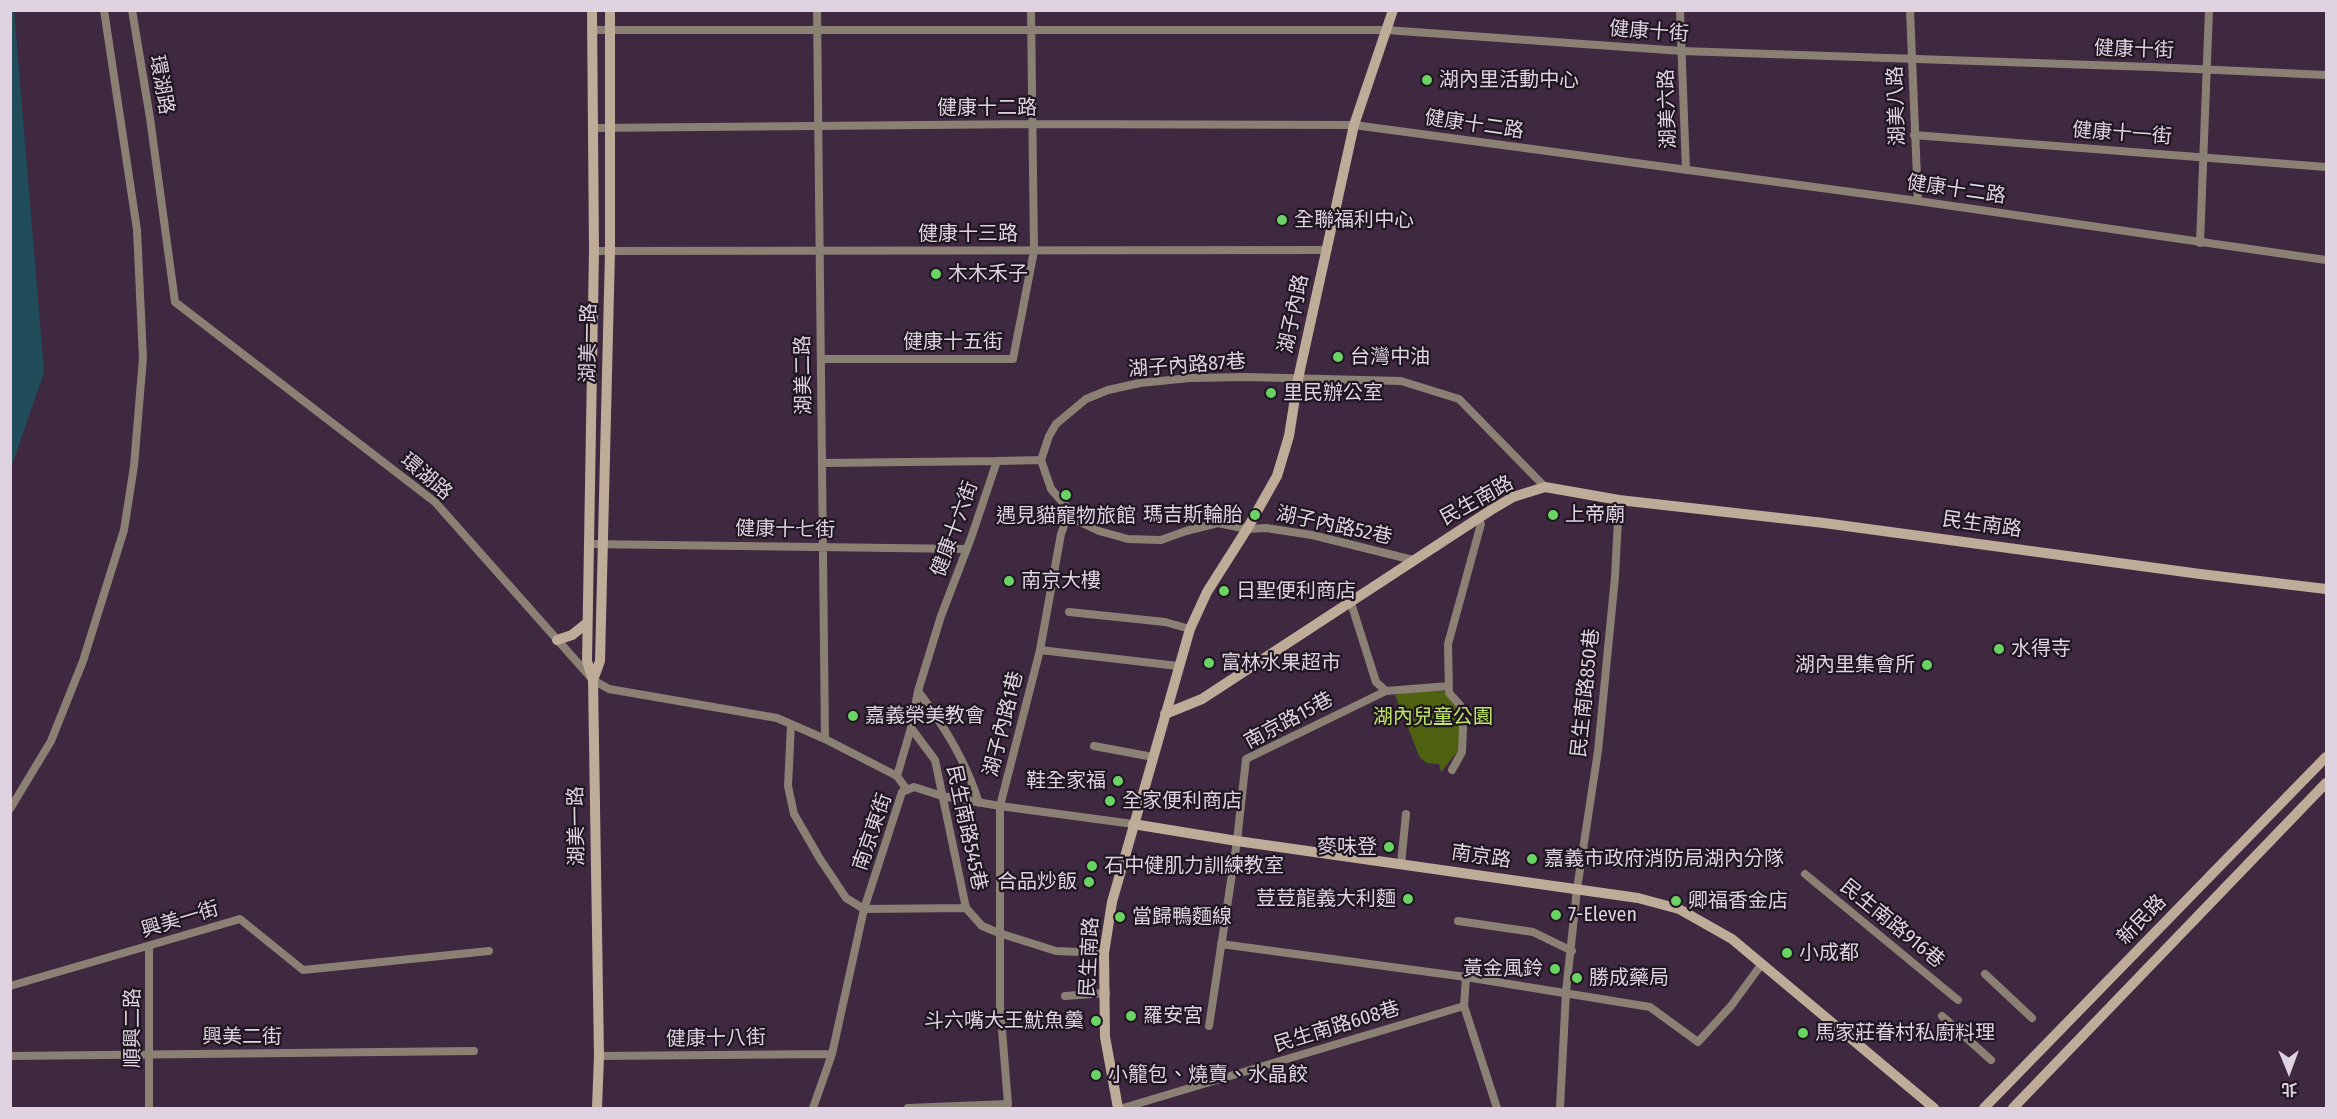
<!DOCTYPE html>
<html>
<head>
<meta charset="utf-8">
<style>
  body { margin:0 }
  #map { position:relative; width:2337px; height:1119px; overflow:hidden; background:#3e2941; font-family:"Fira Sans Condensed","Noto Sans TC",sans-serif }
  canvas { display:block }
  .frame { position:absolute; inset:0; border:12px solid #dfd2e1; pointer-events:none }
  .north { position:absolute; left:2259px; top:1041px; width:60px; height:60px; -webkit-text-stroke:4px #1f1621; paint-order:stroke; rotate:179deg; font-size:16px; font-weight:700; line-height:24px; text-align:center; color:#dfd2e1 }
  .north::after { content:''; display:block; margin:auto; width:21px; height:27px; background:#dfd2e1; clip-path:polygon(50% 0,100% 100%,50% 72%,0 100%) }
</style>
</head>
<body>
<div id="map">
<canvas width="2337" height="1119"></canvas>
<div class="frame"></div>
<div class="north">北</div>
</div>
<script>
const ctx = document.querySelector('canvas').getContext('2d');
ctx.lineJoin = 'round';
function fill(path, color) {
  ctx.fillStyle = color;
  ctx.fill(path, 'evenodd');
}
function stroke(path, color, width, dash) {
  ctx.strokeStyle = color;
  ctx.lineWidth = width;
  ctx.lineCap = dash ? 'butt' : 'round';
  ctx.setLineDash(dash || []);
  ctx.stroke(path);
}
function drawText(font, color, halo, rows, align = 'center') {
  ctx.font = font + ' "Fira Sans Condensed","Noto Sans TC",sans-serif';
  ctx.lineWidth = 4.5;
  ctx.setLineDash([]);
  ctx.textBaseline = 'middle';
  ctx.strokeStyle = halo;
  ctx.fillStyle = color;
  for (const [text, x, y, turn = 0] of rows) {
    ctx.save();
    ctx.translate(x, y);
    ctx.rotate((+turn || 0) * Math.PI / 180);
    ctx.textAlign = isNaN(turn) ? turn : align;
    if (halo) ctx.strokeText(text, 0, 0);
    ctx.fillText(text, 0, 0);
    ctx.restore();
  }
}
fill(new Path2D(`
  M1412,691H1444L1457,706L1461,730L1458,751L1441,772L1439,764L1427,763L1420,758L1395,695Z`), '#4d6111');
fill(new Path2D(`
  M14,10L44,372L11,468L10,11Z`), '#214c59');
stroke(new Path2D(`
  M132,10L150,118L175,302L435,502L593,680L609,689L777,718L825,739L897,776L907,790
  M817,10L825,739
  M1680,10L1686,170
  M1910,10L1918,201
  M593,30H1386L1682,51L2152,67L2326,75
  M593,128L1032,124L1354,125L1918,201L2326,260
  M1914,135L2326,167
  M2200,243L2209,10
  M594,251L1326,250
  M821,359H1013L1034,251L1031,10
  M1041,460L1049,436L1056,424L1086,399L1108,390L1140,383L1190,378L1247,377L1401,381L1459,399L1545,487
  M1041,460L1051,489L1080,522L1099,531L1128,539L1161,540L1186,531L1218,523L1247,529L1266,528L1312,535L1413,560
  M997,461L1041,460
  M822,463L997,461L971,538L941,616L918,691L911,728L897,776
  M588,544L967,549
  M1351,603L1376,682L1386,691L1449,686
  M1069,612L1165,622L1190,629
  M1040,650L1178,666
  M918,691C944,726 966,761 979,803
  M791,724L788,786L794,814L820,859L846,898L864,909L966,908
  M911,728L935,760L966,908L982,926L999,933L1056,951L1104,953
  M1094,746L1153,757
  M1452,770L1462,752L1463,728L1460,705L1449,693L1448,644L1481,524L1478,518
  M10,809L51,741L83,661L124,530L134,466L143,358L137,230L104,10
  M1401,864L1406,814
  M1805,874L1958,1000
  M1458,921L1533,932L1572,951
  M1221,944L1466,977L1650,1007L1698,1042L1731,1006L1761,965
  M149,947V1108
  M1985,974L2032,1018
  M1466,977L1464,1006L1497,1108
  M10,986L240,919L303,970L489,951
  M1065,996L1106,993
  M1942,1016L1991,1060
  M1209,1026L1237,841L1246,759L1386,691
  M10,1056L474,1051
  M599,1056L832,1054
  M813,1108L832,1054L864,909L902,792L914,787L942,796L1000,806L1133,824
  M908,1108L1008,1104L1000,1005V806L1040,650L1061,534L1069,512
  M1123,1108L1464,1006
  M1560,1108L1566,992L1577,889L1598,751L1615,577L1619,500`), '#8b8074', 8);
stroke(new Path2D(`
  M592,10L594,251L587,661L593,680
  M557,640L572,635L587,623
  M1165,714L1202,699L1491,510L1513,497L1545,487L1619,500L1824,523L2200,574L2326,589
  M1133,824L1237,841L1638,898L1679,909L1732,939L1934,1108
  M597,1108L599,1056L593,680L600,661L610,251V10
  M1118,1108L1105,1037L1104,953L1112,902L1190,629L1207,592L1247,529L1277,476L1289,436L1298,379L1354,125L1393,10
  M1984,1108L2326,757
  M2013,1108L2326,783`), '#beac99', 10);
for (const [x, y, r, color] of [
  [1427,80,6,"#6bd363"],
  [1282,220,6,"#6bd363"],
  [936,274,6,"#6bd363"],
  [1338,357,6,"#6bd363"],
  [1271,393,6,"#6bd363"],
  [1066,495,6,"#6bd363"],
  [1255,515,6,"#6bd363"],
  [1553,515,6,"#6bd363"],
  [1009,581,6,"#6bd363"],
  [1224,591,6,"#6bd363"],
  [1999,649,6,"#6bd363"],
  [1209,663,6,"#6bd363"],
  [1927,665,6,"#6bd363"],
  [853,716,6,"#6bd363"],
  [1118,781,6,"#6bd363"],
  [1110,801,6,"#6bd363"],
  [1389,847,6,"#6bd363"],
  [1532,859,6,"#6bd363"],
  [1092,866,6,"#6bd363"],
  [1089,882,6,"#6bd363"],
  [1408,899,6,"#6bd363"],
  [1676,901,6,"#6bd363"],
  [1556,915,6,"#6bd363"],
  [1120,917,6,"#6bd363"],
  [1787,953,6,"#6bd363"],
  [1555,969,6,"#6bd363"],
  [1577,978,6,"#6bd363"],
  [1131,1016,6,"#6bd363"],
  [1096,1021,6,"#6bd363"],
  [1803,1033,6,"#6bd363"],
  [1096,1075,6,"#6bd363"]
]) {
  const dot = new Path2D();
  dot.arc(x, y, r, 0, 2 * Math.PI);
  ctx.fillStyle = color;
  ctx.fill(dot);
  stroke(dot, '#1f1621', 2);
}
drawText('20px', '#dfd2e1', '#1f1621', [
  ["健康十街",1649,32,4],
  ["健康十街",2134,50,2],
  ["環湖路",161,85,80],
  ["湖美八路",1897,106,-92],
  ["健康十二路",987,108],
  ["湖美六路",1668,109,-92],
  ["健康十二路",1474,125,8],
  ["健康十一街",2122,134,4],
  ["健康十二路",1956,190,8],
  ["健康十三路",968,234],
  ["湖子內路",1294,314,-78],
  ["健康十五街",953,342],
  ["湖美一路",589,343,-89],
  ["湖子內路87巷",1187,366,-4],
  ["湖美二路",804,375,-91],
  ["環湖路",426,477,40],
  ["民生南路",1477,501,-29],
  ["民生南路",1982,525,8],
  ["湖子內路52巷",1334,526,12],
  ["健康十六街",955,529,-70],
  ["健康十七街",785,530,1],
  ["民生南路850巷",1586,693,-84],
  ["南京路15巷",1289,721,-28],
  ["湖子內路1巷",1004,724,-76],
  ["湖美一路",577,826,-91],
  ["民生南路545巷",966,828,78],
  ["南京東街",873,832,-71],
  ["南京路",1481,857,8],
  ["興美一街",180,920,-17],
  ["新民路",2142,920,-46],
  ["民生南路916巷",1892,924,39],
  ["民生南路",1090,957,-87],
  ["民生南路608巷",1337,1027,-17],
  ["順興二路",133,1028,-90],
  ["興美二街",242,1037],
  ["健康十八街",716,1039,-1]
]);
drawText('20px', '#dfd2e1', '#1f1621', [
  ["湖內里活動中心",1439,80],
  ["全聯福利中心",1294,220],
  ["木木禾子",948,274],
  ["台灣中油",1350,357],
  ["里民辦公室",1283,393],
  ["瑪吉斯輪胎",1243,515,"right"],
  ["上帝廟",1565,515],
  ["遇見貓寵物旅館",1066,516,"center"],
  ["南京大樓",1021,581],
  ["日聖便利商店",1236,591],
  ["水得寺",2011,649],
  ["富林水果超市",1221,663],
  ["湖內里集會所",1915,665,"right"],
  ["嘉義榮美教會",865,716],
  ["鞋全家福",1106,781,"right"],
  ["全家便利商店",1122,801],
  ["麥味登",1377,847,"right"],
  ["嘉義市政府消防局湖內分隊",1544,859],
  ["石中健肌力訓練教室",1104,866],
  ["合品炒飯",1077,882,"right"],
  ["荳荳龍義大利麵",1396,899,"right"],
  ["卿福香金店",1688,901],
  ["7-Eleven",1568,915],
  ["當歸鴨麵線",1132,917],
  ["小成都",1799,953],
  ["黃金風鈴",1543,969,"right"],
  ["勝成藥局",1589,978],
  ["羅安宮",1143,1016],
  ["斗六嘴大王魷魚羹",1084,1021,"right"],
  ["馬家莊眷村私廚料理",1815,1033],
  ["小籠包、燒賣、水晶餃",1108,1075]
], 'left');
drawText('20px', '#bfe566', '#1f1621', [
  ["湖內兒童公園",1433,717]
]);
</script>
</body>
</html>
